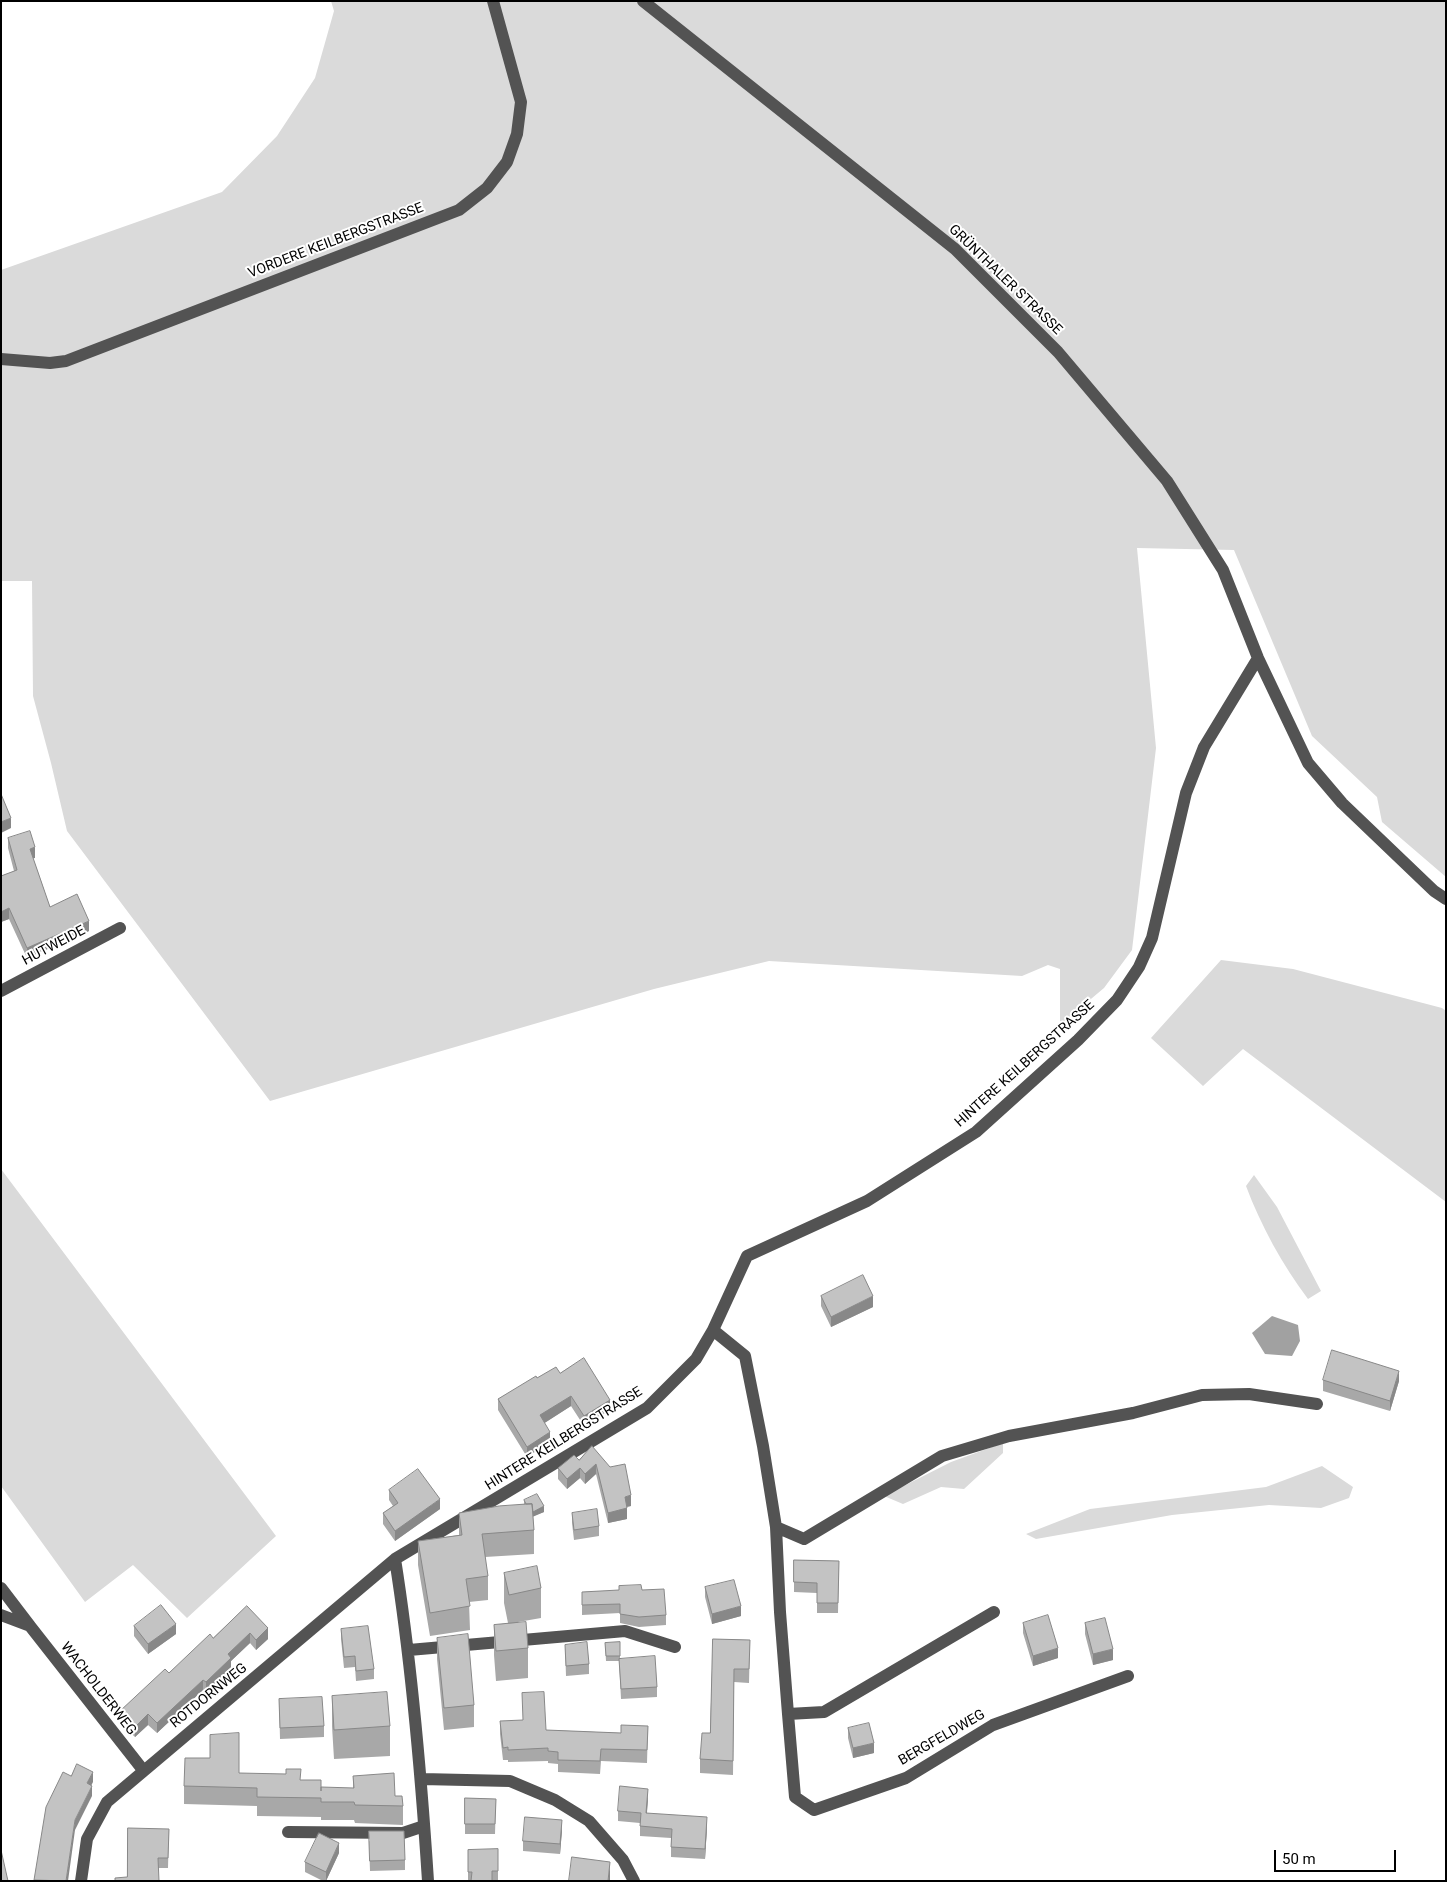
<!DOCTYPE html>
<html>
<head>
<meta charset="utf-8">
<style>
  body { margin:0 }
  #map { position:relative; width:1447px; height:1882px; overflow:hidden; background:#fff; font-family:Roboto,sans-serif }
  canvas { display:block }
  .frame { position:absolute; inset:0; border:2px solid #000; pointer-events:none }
  .scale { position:absolute; left:1274px; top:1850px; width:122px; height:22px; box-sizing:border-box; border:2px solid #000; border-top:0; padding-left:6px; font-size:15px; line-height:18px; white-space:nowrap; color:#000; -webkit-text-stroke:4px #fff; paint-order:stroke }
</style>
</head>
<body>
<div id="map">
<canvas width="1447" height="1882"></canvas>
<div class="frame"></div>
<div class="scale">50 m</div>
</div>
<script>
const ctx = document.querySelector('canvas').getContext('2d');
ctx.lineJoin = 'round';
function fill(path, color) {
  ctx.fillStyle = color;
  ctx.fill(path, 'evenodd');
}
function stroke(path, color, width, dash) {
  ctx.strokeStyle = color;
  ctx.lineWidth = width;
  ctx.lineCap = dash ? 'butt' : 'round';
  ctx.setLineDash(dash || []);
  ctx.stroke(path);
}
function drawText(font, color, halo, rows, align = 'center') {
  ctx.font = font + ' Roboto,sans-serif';
  ctx.lineWidth = 4;
  ctx.setLineDash([]);
  ctx.textBaseline = 'middle';
  ctx.strokeStyle = halo;
  ctx.fillStyle = color;
  for (const [text, x, y, turn = 0] of rows) {
    ctx.save();
    ctx.translate(x, y);
    ctx.rotate((+turn || 0) * Math.PI / 180);
    ctx.textAlign = isNaN(turn) ? turn : align;
    if (halo) ctx.strokeText(text, 0, 0);
    ctx.fillText(text, 0, 0);
    ctx.restore();
  }
}
fill(new Path2D(`
  M331,1H1446V877L1382,822L1377,797L1312,736L1234,550L1137,548L1156,748L1132,950L1104,988L1060,1025V969L1048,965L1022,976L769,961L654,989L270,1101L67,831L51,763L33,696L32,581H1V270L222,192L277,136L315,78L334,11Z
  M1221,960L1293,969L1442,1008L1446,1011V1202L1243,1049L1203,1086L1151,1038Z
  M1,1169L276,1536L187,1618L133,1565L85,1602L1,1486Z
  M1254,1175L1277,1207L1321,1291L1308,1299C1282,1264 1261,1226 1246,1186Z
  M1003,1443V1453L964,1489L941,1487L903,1504L884,1496L951,1462Z
  M1322,1466L1353,1487L1349,1498L1321,1508L1269,1505L1172,1515L1036,1539L1026,1534L1090,1509L1266,1487Z`), '#dadada');
fill(new Path2D(`
  M1272,1316L1298,1325L1300,1341L1292,1356L1265,1354L1252,1333Z`), '#a1a1a1');
stroke(new Path2D(`
  M643,1L955,249L1058,352L1167,481L1223,570L1258,658L1308,763L1342,803L1434,891L1446,899
  M1,359L50,363L66,361L459,210L487,188L507,162L517,134L521,102L493,1
  M1,991L120,928
  M713,1330L745,1356L763,1446L776,1527L780,1612L788,1714L824,1712L994,1612
  M776,1527L804,1539L942,1456L1009,1436L1133,1413L1202,1395L1249,1394L1317,1404
  M395,1559C412,1666 421,1773 428,1881
  M1,1588L30,1626
  M1,1615L30,1626L143,1770
  M409,1650L625,1631L675,1647
  M788,1714L795,1797L814,1810L906,1778L993,1725L1128,1676
  M422,1779L510,1781L555,1800L589,1821L623,1860L634,1881
  M288,1832L403,1833L424,1826
  M81,1881L87,1839L107,1802L395,1559L647,1408L696,1359L713,1330L747,1256L867,1201L976,1132L1078,1040L1117,1000L1139,967L1152,938L1186,793L1204,747L1258,658`), '#535353', 12);
fill(new Path2D(`
  M8,838L35,858H33L50,907L89,931L27,958L9,919L1,922V876L14,871L8,848Z
  M821,1296L873,1307L831,1327L821,1306Z
  M560,1373L610,1410L584,1426L571,1406L544,1423L550,1442L527,1457L498,1410V1399L537,1378Z
  M1323,1380L1399,1381L1390,1411L1323,1391Z
  M592,1446L631,1506L627,1507V1519L608,1523L596,1474L585,1484L580,1478L567,1489L558,1479V1468L579,1460Z
  M389,1490L440,1509L395,1541L383,1524V1513L393,1506L389,1500Z
  M524,1500L544,1512L533,1516L534,1530V1554L485,1557L488,1576V1600L469,1602L470,1630L430,1636L418,1565V1541L459,1535V1513L524,1504Z
  M572,1513L599,1526V1536L574,1540L572,1523Z
  M794,1560L839,1561L838,1613H817V1593L794,1592Z
  M504,1573L541,1588V1618L518,1622L528,1648V1678L496,1681L494,1655V1625L508,1623L504,1603Z
  M705,1587L741,1616L712,1624L705,1597Z
  M642,1590L666,1615V1625L639,1627L620,1623V1613L582,1615V1592Z
  M247,1606L268,1639L256,1650L250,1643L231,1661V1668L206,1693L203,1690L157,1733L148,1725L135,1737L120,1722V1711L213,1638Z
  M1023,1623L1058,1658L1033,1666L1023,1633Z
  M1085,1623L1113,1660L1093,1665L1085,1634Z
  M134,1626L176,1634L148,1654L134,1636Z
  M341,1629L374,1669V1679L356,1681L355,1667L344,1668L341,1639Z
  M437,1638L474,1705V1727L444,1730L437,1659Z
  M713,1639L750,1640L749,1683L734,1682L733,1775L700,1773V1759L710,1733Z
  M620,1642V1658L657,1687V1697L621,1699L619,1661H606L605,1643Z
  M565,1645L589,1664V1674L566,1676Z
  M332,1696L390,1726V1756L334,1759L332,1726Z
  M279,1699L324,1726V1737L280,1739Z
  M500,1721L546,1730L621,1733L648,1726L647,1763L601,1761L600,1774L558,1772V1764L548,1763V1761L508,1762V1760H503L500,1734Z
  M848,1728L874,1753L853,1758L848,1738Z
  M239,1773L301,1780L321,1788H353V1776L395,1796L403,1806V1825L355,1823L354,1820H321V1817L257,1816V1806L184,1804V1786Z
  M465,1798L496,1799L495,1834H465Z
  M648,1798L647,1813L707,1827L705,1859L671,1857V1838L640,1836V1823L618,1821V1811Z
  M169,1829L168,1868H159L127,1877Z
  M562,1830L560,1854L523,1851V1841Z
  M369,1841L405,1860V1870L370,1871Z
  M498,1849V1881H468V1850Z
  M339,1853L326,1881H323L305,1872V1862Z`), '#a8a8a8');
fill(new Path2D(`
  M11,818V828L1,833V822Z
  M35,847V858L30,859V849Z
  M9,908V919L1,922V912Z
  M89,921V931L27,958V948Z
  M873,1296V1307L831,1327V1317Z
  M1399,1371V1381L1390,1411V1401Z
  M571,1396V1406L540,1426V1415Z
  M610,1400V1410L584,1426V1416Z
  M550,1432V1442L527,1457V1447Z
  M596,1464V1474L585,1484V1474Z
  M580,1468V1478L567,1489V1479Z
  M631,1495V1506L625,1507V1497Z
  M440,1499V1509L395,1541V1531Z
  M544,1506V1512L530,1518V1513Z
  M627,1508V1519L608,1523V1513Z
  M741,1606V1616L712,1624V1614Z
  M176,1624V1634L148,1654V1644Z
  M268,1628V1639L256,1650V1640Z
  M250,1633V1643L231,1661V1668L206,1693V1682L228,1654Z
  M1058,1648V1658L1033,1666V1656Z
  M1113,1649V1660L1093,1665V1654Z
  M203,1680V1690L157,1733V1723Z
  M148,1714V1725L135,1737V1727Z
  M874,1743V1753L853,1758V1748Z
  M93,1772V1782L87,1794V1783Z
  M92,1786V1796L75,1830L68,1881H66L75,1820Z
  M648,1789V1798L646,1823V1813Z
  M707,1817V1827L705,1859V1849Z
  M562,1820V1830L560,1854V1844Z
  M339,1843V1853L326,1881V1872Z
  M610,1862V1881H608Z`), '#888');
const building = new Path2D(`
  M1,794L11,818L1,822Z
  M30,831L35,847L30,849L50,907L77,894L89,921L27,948L9,908L1,912V876L17,870L8,838Z
  M863,1275L873,1296L831,1317L821,1296Z
  M1332,1350L1399,1371L1390,1401L1323,1380Z
  M584,1358L610,1400L584,1416L571,1396L540,1415L550,1432L527,1447L498,1399L536,1376L537,1378L556,1367L560,1373Z
  M592,1446L610,1467L625,1464L631,1495L625,1497L627,1508L608,1513L596,1464L585,1474L580,1468L567,1479L558,1468L574,1455L579,1460Z
  M418,1469L440,1499L395,1531L383,1513L398,1503L389,1490Z
  M537,1494L544,1506L533,1512L532,1504H526L524,1500Z
  M532,1504L534,1530L482,1534L488,1576L466,1579L470,1606L430,1613L418,1541L462,1535L459,1513L499,1506Z
  M597,1509L599,1526L574,1530L572,1513Z
  M794,1560L839,1561L838,1603H817V1583L794,1582Z
  M537,1566L541,1588L509,1595L504,1573Z
  M734,1580L741,1606L712,1614L705,1587Z
  M641,1585L642,1590L664,1589L666,1615L639,1617L620,1614V1604L582,1605V1592L619,1590V1586Z
  M161,1605L176,1624L148,1644L134,1626Z
  M247,1606L268,1628L256,1640L250,1633L228,1654L231,1658L206,1682L203,1680L157,1723L148,1714L135,1727L120,1711L165,1669L169,1673L210,1634L213,1638Z
  M1048,1615L1058,1648L1033,1656L1023,1623Z
  M1105,1618L1113,1649L1093,1654L1085,1623Z
  M526,1622L528,1648L496,1651L494,1625Z
  M368,1626L374,1669L356,1671L355,1656L344,1657L341,1629Z
  M468,1634L474,1705L444,1708L437,1638Z
  M713,1639L750,1640L749,1669H734L733,1761L700,1759L702,1733H710Z
  M587,1642L589,1664L566,1666L565,1645Z
  M620,1642V1656H606L605,1643Z
  M655,1656L657,1687L621,1689L619,1659Z
  M387,1692L390,1726L334,1730L332,1696Z
  M544,1692L546,1730L621,1733V1725L648,1726L647,1750L601,1749L600,1761L558,1760V1752L548,1751V1748L508,1750V1747L503,1748L500,1721L523,1720L522,1693Z
  M322,1697L324,1726L280,1728L279,1699Z
  M869,1723L874,1743L853,1748L848,1728Z
  M239,1733V1773L286,1774V1769H301L300,1780H321V1791V1787L354,1788L353,1776L394,1773L395,1796H402L403,1806L355,1805L354,1802H321V1798L257,1797V1788L184,1786L185,1758H210V1735Z
  M77,1764L93,1772L87,1783L92,1786L75,1820L66,1881L34,1880L46,1807L63,1772L71,1776Z
  M620,1786L648,1789L646,1813L707,1817L705,1849L671,1847L672,1829L640,1826L641,1813L618,1811Z
  M465,1798L496,1799L495,1824H465Z
  M525,1817L562,1820L560,1844L523,1841Z
  M128,1828L169,1829L168,1858H158L159,1881H115V1878L127,1877Z
  M369,1831H404L405,1860L370,1861Z
  M319,1833L339,1843L326,1872L305,1862Z
  M498,1849V1871H492V1881H471L472,1872H468V1850Z
  M1,1850L8,1881H1Z
  M572,1857L610,1862L608,1881H569Z`);
fill(building, '#c3c3c3');
stroke(building, '#888', 1);
drawText('14px', '#000', '#fff', [
  ["VORDERE KEILBERGSTRASSE",336,241,-21],
  ["GRÜNTHALER STRASSE",1005,280,44],
  ["HUTWEIDE",54,946,-28],
  ["HINTERE KEILBERGSTRASSE",1025,1064,-42],
  ["HINTERE KEILBERGSTRASSE",564,1439,-32],
  ["WACHOLDERWEG",98,1689,52],
  ["ROTDORNWEG",209,1696,-39],
  ["BERGFELDWEG",942,1738,-30]
]);
</script>
</body>
</html>
